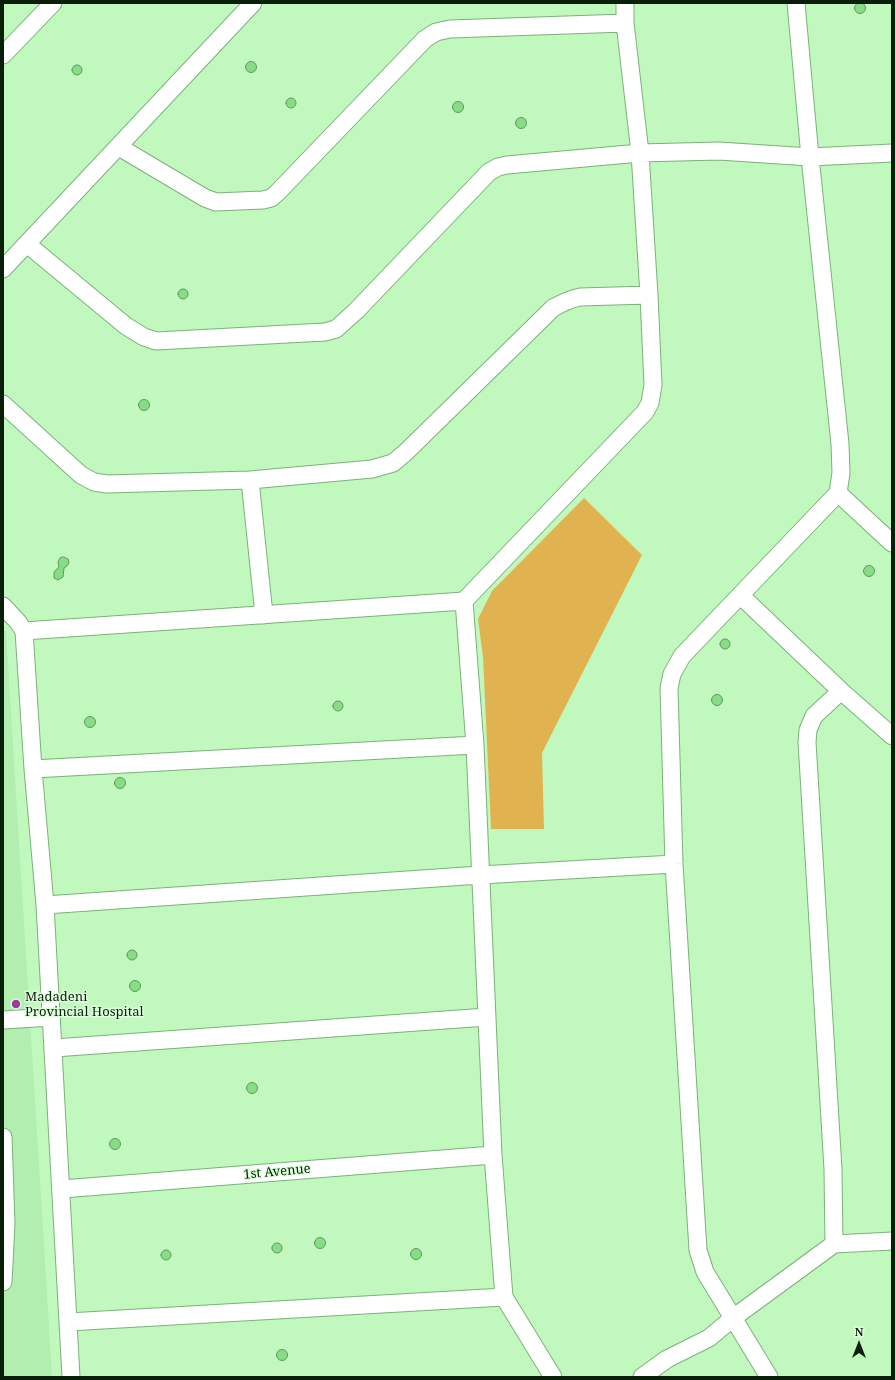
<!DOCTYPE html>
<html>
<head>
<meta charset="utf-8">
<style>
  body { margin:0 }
  #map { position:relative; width:895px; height:1380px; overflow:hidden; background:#c0f8be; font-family:"Noto Serif",serif }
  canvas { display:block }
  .frame { position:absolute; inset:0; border:4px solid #0a1f0a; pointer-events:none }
  .north { position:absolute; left:839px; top:1324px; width:40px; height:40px; -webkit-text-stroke:3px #ddffdc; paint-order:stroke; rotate:0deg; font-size:11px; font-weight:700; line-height:16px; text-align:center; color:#0a1f0a }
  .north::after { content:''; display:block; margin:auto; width:14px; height:18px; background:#0a1f0a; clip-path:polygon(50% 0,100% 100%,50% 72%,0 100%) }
</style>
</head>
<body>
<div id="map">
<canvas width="895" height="1380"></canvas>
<div class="frame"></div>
<div class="north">N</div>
</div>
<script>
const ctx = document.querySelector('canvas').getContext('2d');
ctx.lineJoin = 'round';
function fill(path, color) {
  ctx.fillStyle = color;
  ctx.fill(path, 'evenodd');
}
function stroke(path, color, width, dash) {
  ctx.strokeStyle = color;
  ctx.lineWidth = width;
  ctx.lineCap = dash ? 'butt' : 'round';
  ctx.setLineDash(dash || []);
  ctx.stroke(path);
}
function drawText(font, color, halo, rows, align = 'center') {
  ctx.font = font + ' "Noto Serif",serif';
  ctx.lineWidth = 3;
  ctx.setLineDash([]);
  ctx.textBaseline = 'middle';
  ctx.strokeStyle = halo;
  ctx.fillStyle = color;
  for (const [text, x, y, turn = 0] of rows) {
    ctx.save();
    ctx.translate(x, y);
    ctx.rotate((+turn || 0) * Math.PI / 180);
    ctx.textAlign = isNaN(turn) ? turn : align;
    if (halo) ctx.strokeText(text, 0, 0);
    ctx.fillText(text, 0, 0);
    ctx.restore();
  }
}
fill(new Path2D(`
  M3,629L6,632L52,1377H3Z`), '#b1eeaf');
fill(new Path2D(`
  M584,498L642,555L542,753L544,829H491L483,657L478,619L492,591Z`), '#e1b350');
const building = new Path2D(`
  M854.5 8a5.5 5.5 0 1 1 11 0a5.5 5.5 0 1 1-11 0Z
  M245.5 67a5.5 5.5 0 1 1 11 0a5.5 5.5 0 1 1-11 0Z
  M72 70a5 5 0 1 1 10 0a5 5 0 1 1-10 0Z
  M286 103a5 5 0 1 1 10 0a5 5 0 1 1-10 0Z
  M452.5 107a5.5 5.5 0 1 1 11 0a5.5 5.5 0 1 1-11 0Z
  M515.5 123a5.5 5.5 0 1 1 11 0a5.5 5.5 0 1 1-11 0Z
  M178 294a5 5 0 1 1 10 0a5 5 0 1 1-10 0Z
  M138.5 405a5.5 5.5 0 1 1 11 0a5.5 5.5 0 1 1-11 0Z
  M64,557L68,559L69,563L67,566L64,568L63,577L58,580L54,578V572L59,567L58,562L60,558Z
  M863.5 571a5.5 5.5 0 1 1 11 0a5.5 5.5 0 1 1-11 0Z
  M720 644a5 5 0 1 1 10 0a5 5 0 1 1-10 0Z
  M711.5 700a5.5 5.5 0 1 1 11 0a5.5 5.5 0 1 1-11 0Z
  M333 706a5 5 0 1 1 10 0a5 5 0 1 1-10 0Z
  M84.5 722a5.5 5.5 0 1 1 11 0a5.5 5.5 0 1 1-11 0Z
  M114.5 783a5.5 5.5 0 1 1 11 0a5.5 5.5 0 1 1-11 0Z
  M127 955a5 5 0 1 1 10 0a5 5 0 1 1-10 0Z
  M129.5 986a5.5 5.5 0 1 1 11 0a5.5 5.5 0 1 1-11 0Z
  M246.5 1088a5.5 5.5 0 1 1 11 0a5.5 5.5 0 1 1-11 0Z
  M109.5 1144a5.5 5.5 0 1 1 11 0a5.5 5.5 0 1 1-11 0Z
  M314.5 1243a5.5 5.5 0 1 1 11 0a5.5 5.5 0 1 1-11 0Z
  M272 1248a5 5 0 1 1 10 0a5 5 0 1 1-10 0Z
  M410.5 1254a5.5 5.5 0 1 1 11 0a5.5 5.5 0 1 1-11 0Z
  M161 1255a5 5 0 1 1 10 0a5 5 0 1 1-10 0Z
  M276.5 1355a5.5 5.5 0 1 1 11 0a5.5 5.5 0 1 1-11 0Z`);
fill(building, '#86dd85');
stroke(building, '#629661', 1);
const minor = new Path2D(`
  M3,55L53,3
  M119,147L205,198L216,202L263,200L271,198L277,193L425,39L436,32L450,29L625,23
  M27,244L126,326L144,337L156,341L325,332L336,329L356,311L489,172L498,167L507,165L640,153L719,151L810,157L892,153
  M3,269L253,3
  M3,404L81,475L94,482L107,484L250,480L372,469L393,463L406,452L553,308C562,303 570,299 580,297L649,295
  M250,480L264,615
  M838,493L892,543
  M740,595L841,691L892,736
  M464,601L475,745L493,1155L504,1297L553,1377
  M3,606L18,622L24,631L33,769L45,905L71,1377
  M24,631L464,601L645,412L650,403L653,385L649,295L640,153L625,23V3
  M841,691L814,716L808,730L807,742L833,1169L834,1244L892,1241
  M33,769L475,745
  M45,905L480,875L674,864
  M3,1020L52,1017
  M54,1048L487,1017
  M3,1137L6,1224L3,1282
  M62,1189L493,1155
  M68,1322L504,1297
  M642,1377L667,1359L709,1338L733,1318L834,1244
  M769,1377L705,1272L698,1250L674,864L669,688L672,674L682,656L838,493L841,473L840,444L810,157L796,3`);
stroke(minor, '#7cb17b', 19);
stroke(minor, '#fff', 17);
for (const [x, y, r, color] of [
  [16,1004,5,"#9a3ba3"]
]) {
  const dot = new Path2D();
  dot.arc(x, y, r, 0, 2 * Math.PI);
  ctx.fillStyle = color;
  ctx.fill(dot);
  stroke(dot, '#ddffdc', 1.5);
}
drawText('13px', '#0a1f0a', '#ddffdc', [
  ["Madadeni",25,997],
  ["Provincial Hospital",25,1012]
], 'left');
drawText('13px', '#0a1f0a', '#ddffdc', [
  ["1st Avenue",277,1172,-5]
]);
</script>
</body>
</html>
